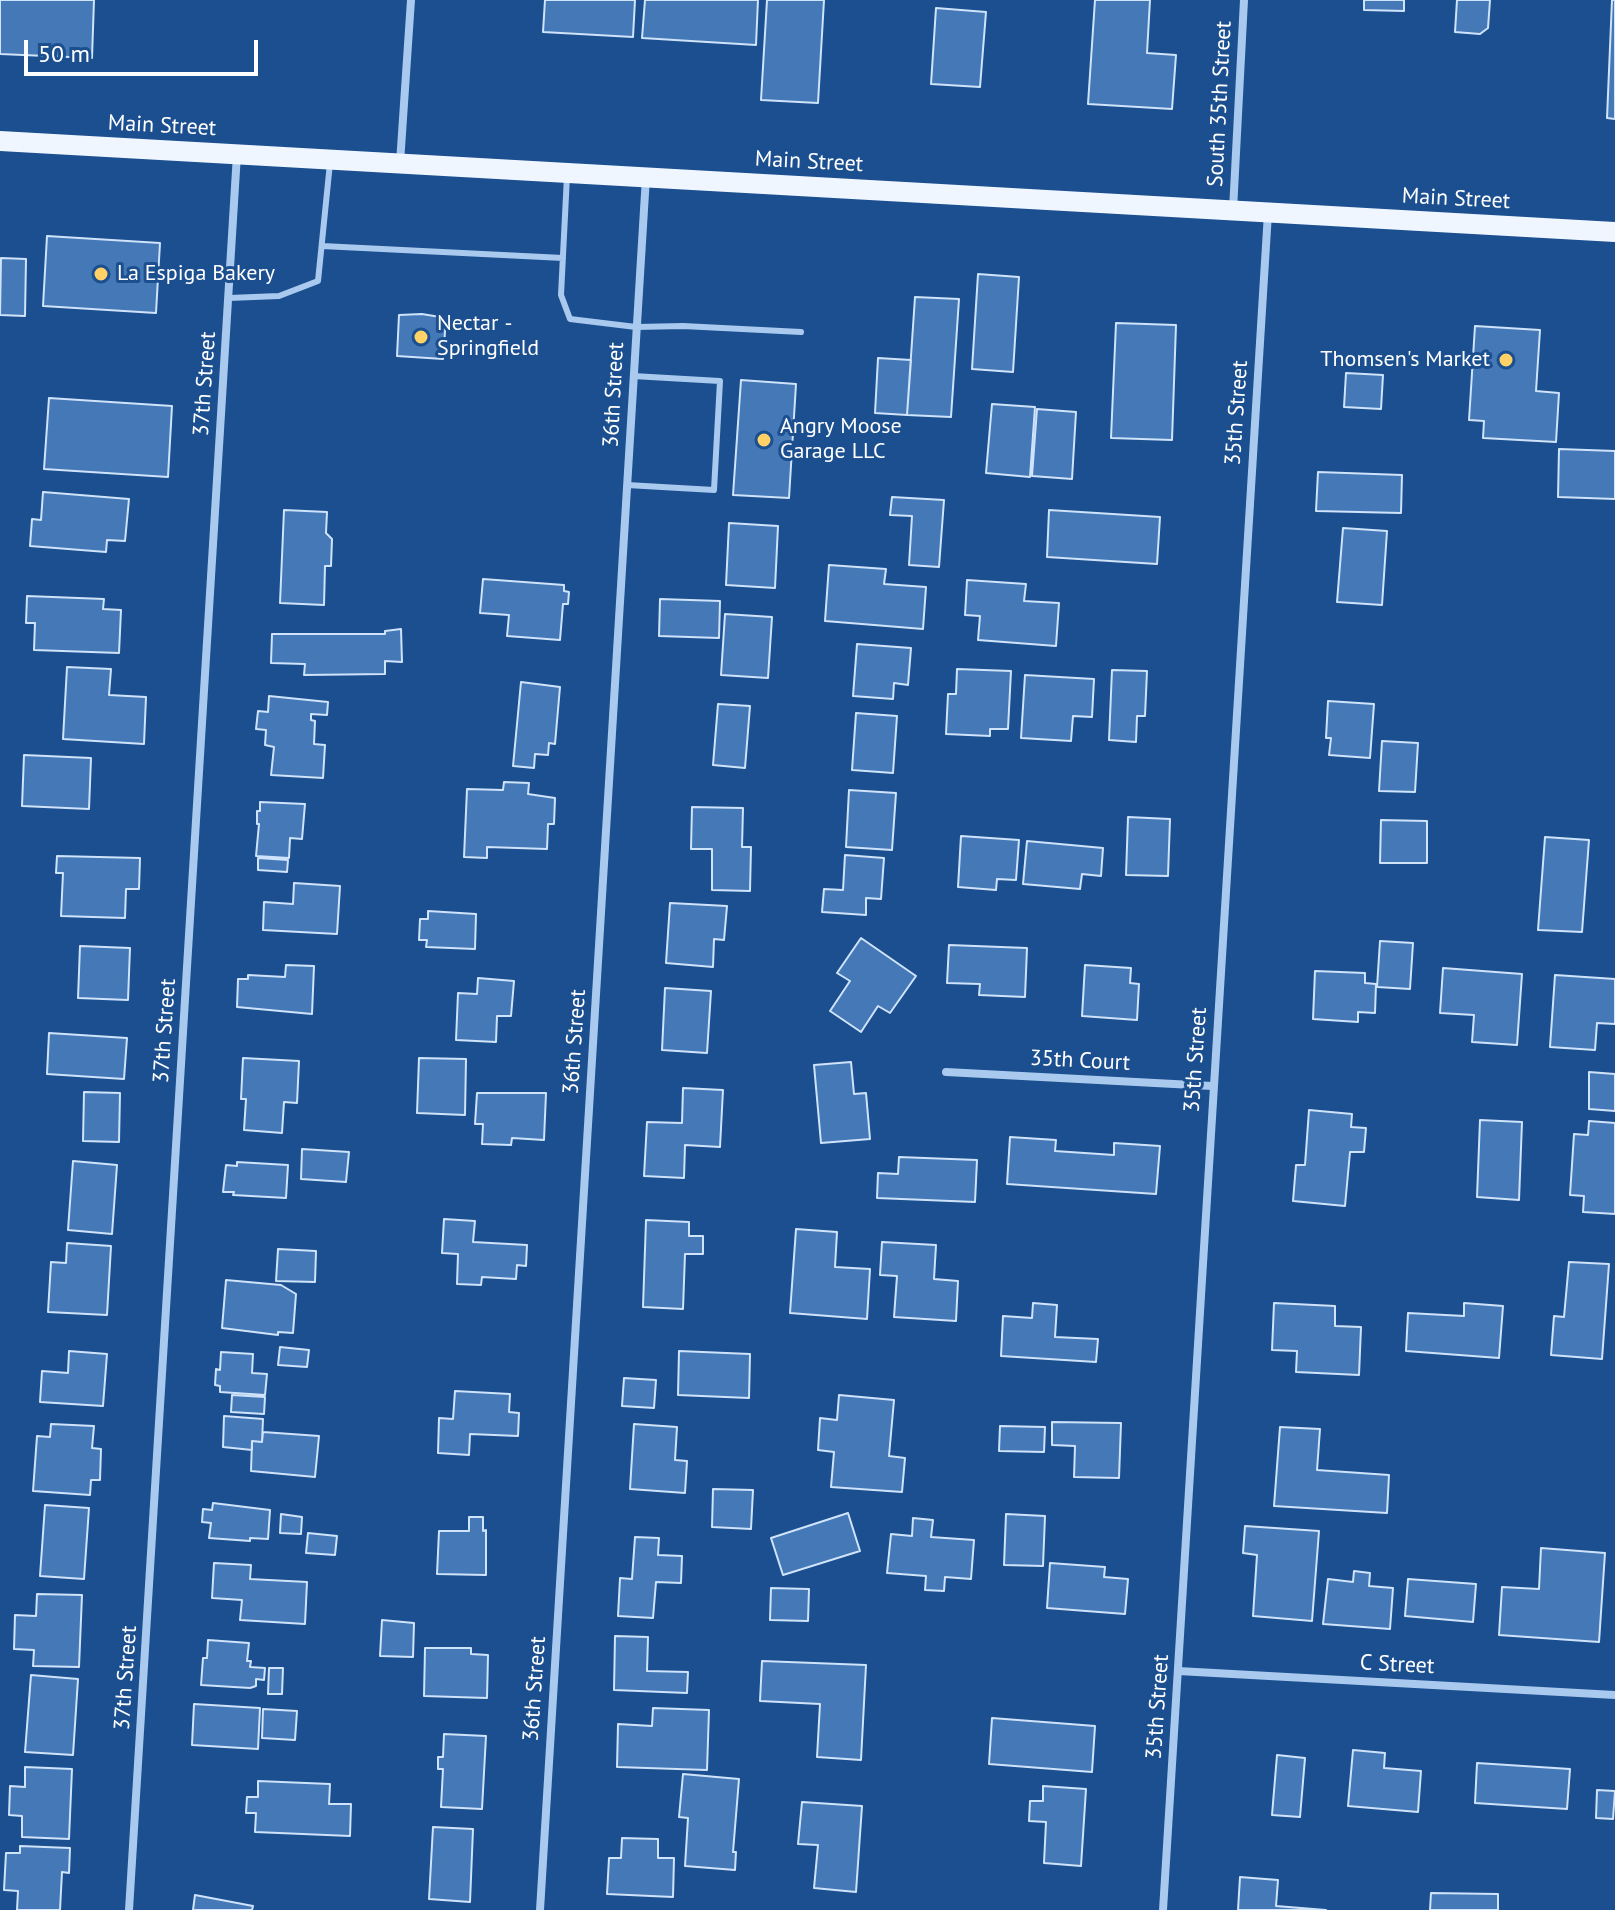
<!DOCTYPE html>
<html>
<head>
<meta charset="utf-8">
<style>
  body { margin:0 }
  #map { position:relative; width:1615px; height:1910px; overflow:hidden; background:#1b4f8f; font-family:"PT Sans",sans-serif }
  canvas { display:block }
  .scale { position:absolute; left:24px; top:40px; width:234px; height:36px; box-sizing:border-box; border:4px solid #fff; border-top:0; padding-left:10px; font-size:24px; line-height:28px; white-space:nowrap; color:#fff; -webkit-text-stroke:6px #1b4f8f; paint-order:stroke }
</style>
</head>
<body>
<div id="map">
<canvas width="1615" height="1910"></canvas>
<div class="scale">50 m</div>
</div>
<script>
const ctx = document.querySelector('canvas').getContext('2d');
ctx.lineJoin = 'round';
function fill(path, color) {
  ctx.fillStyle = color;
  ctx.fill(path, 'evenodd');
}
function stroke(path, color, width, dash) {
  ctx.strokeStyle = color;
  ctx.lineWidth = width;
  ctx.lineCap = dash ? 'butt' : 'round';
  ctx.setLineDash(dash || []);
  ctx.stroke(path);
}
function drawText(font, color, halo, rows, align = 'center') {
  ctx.font = font + ' "PT Sans",sans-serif';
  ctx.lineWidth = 6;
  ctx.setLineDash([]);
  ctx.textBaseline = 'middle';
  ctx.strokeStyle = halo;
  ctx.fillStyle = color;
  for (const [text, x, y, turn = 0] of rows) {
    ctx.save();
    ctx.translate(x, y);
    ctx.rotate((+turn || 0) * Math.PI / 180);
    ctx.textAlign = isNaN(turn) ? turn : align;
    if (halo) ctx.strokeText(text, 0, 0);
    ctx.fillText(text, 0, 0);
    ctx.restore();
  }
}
const building = new Path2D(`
  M0,0H94L92,58L0,54Z
  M545,0H635L633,37L543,32Z
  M645,0H758L756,45L642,38Z
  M767,0H824L818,103L761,100Z
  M1095,0H1150L1147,53L1176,55L1172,109L1088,104Z
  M1364,0H1404V11L1364,10Z
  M1457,0H1490L1488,28L1480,34L1455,32Z
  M1612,0H1615V119L1607,118Z
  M936,8L986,12L980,87L931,84Z
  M47,236L160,243L156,313L43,306Z
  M1,258L26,259L25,316L0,315Z
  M978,274L1019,277L1013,372L972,369Z
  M915,297L959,299L951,417L907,415Z
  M422,314L446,318L443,359L397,356L399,315Z
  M1116,323L1176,325L1172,440L1111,438Z
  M1475,326L1540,330L1536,391L1559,393L1556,442L1483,438L1484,421L1469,420Z
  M878,358L911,360L907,415L875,413Z
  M1346,373L1383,375L1381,409L1344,407Z
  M741,380L796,384L789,498L733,495Z
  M49,398L172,406L168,477L44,469Z
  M992,404L1035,407L1030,477L986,473Z
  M1037,409L1076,412L1072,479L1032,476Z
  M1559,449L1615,451V499L1558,497Z
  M1318,472L1402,475L1401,513L1316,511Z
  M43,492L129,499L125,541L107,540L106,552L30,546L32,519L41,520Z
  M892,497L944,500L939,567L909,565L912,516L890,515Z
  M284,510L327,512L326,533L332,539L331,566H325L324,605L280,603Z
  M1049,510L1160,517L1157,564L1047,557Z
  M729,523L778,526L775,588L726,585Z
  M1343,528L1387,531L1382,605L1337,602Z
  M829,565L886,569L884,584L926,587L923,629L825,621Z
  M483,579L564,585V591L569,592L568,604H563L560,640L507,636L509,615L480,613Z
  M967,580L1026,584L1024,601L1059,603L1056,646L978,640L980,616L965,615Z
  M27,596L104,599L103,609L121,610L119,653L34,650L35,623H26Z
  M660,599L720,601L719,638L659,636Z
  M725,614L772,617L768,678L721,675Z
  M401,629L402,662L385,661V674L304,675L305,664L271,663L272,634H385V631Z
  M857,644L911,648L908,685L894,683L893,699L853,696Z
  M67,667L111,669L109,695L146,697L144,744L63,739Z
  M957,669L1011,671L1008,729H990V736L946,734L948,694H956Z
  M1112,670L1147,671L1145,716H1137L1136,742L1109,740Z
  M1025,675L1094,679L1092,717L1073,716L1071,741L1021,738Z
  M521,682L560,687L555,744L549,743L548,755L535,754L534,768L513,766Z
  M269,696L328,702L327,715L311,714V720L315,721L314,744L325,745L323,778L271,775L274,747L265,745L266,730L256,729L258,711L268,712Z
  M1328,701L1374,704L1370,758L1329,755L1331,738H1326Z
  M718,704L750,706L745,768L713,765Z
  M856,713L897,716L893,773L852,770Z
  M1382,741L1418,743L1415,792L1379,791Z
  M24,755L91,758L89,809L22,806Z
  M504,782L529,783L528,794L555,798L554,824H548L547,849L487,847V858L464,857L467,789L503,790Z
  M849,790L896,793L892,850L846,847Z
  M260,802L305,804L302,839L290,838L289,858L256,856L259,824H257V811H260Z
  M692,807L743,808L742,847H751L750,891L712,890V849H691Z
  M1128,817L1170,819L1168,876L1126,875Z
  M1381,820L1427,821V863H1380Z
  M961,836L1019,840L1016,880L997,879L996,890L958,887Z
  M1545,837L1589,840L1582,932L1538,930Z
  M1027,841L1103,848L1101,876L1082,874L1080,889L1023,884Z
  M845,855L884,858L881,899L866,898V915L822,912L824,889L843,890Z
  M57,856L140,858L139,889H126L125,918L61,916L63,873H56Z
  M258,858L288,860L287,872L258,870Z
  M294,883L340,886L337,934L263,930L264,902L293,904Z
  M670,903L727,906L724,940L714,939L713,967L666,963Z
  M428,911L476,914L475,949L426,947L427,940H419L420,919H428Z
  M861,938L916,976L890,1013L878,1006L861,1032L830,1011L850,981L837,973Z
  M1380,941L1413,943L1410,989L1377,987Z
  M949,945L1027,948L1025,997L979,995L980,984L947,983Z
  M80,946L130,948L128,1000L78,998Z
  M286,965L314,966L312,1014L237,1007L238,979H248V975L285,977Z
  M1085,965L1131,968L1130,983L1139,984L1137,1020L1082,1016Z
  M1443,968L1522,974L1517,1045L1472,1042L1474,1015L1440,1013Z
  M1315,971L1365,973V983L1376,984L1375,1013L1358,1012V1022L1313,1019Z
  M1555,975L1615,979V1024L1597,1023L1595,1050L1550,1047Z
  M478,978L514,981L511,1016H497L496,1042L456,1040L458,993L477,994Z
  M665,988L711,991L707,1053L662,1050Z
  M49,1033L127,1038L124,1079L47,1074Z
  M243,1058L299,1061L297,1103L284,1102L282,1133L244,1130L246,1099H241Z
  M419,1058L466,1059L465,1115L417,1113Z
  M851,1062L854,1094L866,1093L870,1139L821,1143L814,1065Z
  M1589,1072L1615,1074V1111L1589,1109Z
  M683,1088L723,1090L720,1147L685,1145L684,1178L644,1176L647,1122L682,1123Z
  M84,1092L120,1093L119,1142L83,1141Z
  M477,1093H546L544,1140L512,1138L511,1145L482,1144L483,1124H475Z
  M1309,1110L1352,1114L1351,1127L1366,1128L1364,1152H1350L1345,1206L1293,1201L1296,1165H1305Z
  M1480,1120L1522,1122L1519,1200L1477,1197Z
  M1589,1121L1615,1123V1214L1583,1212L1584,1196L1570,1195L1574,1134L1588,1135Z
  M1010,1137L1056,1140L1055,1151L1114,1155V1143L1160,1146L1156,1194L1007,1184Z
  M302,1149L349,1152L346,1182L301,1179Z
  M899,1157L977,1160L975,1202L877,1198L878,1173L898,1174Z
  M73,1161L117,1165L112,1234L68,1230Z
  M237,1162L288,1165L286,1198L233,1195L234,1192H223L226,1165L237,1166Z
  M444,1219L475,1221L473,1242L527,1245L526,1266L517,1265L516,1279L482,1277L481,1285L457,1284L458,1254L442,1253Z
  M646,1220L689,1222V1236H703V1254H685L683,1309L643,1307Z
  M796,1229L837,1232L835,1267L870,1269L867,1319L790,1313Z
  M882,1242L936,1245L934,1279L958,1281L956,1321L894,1317L897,1276L880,1275Z
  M67,1243L111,1246L107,1315L48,1312L51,1262L66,1263Z
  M278,1249L316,1251L315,1282L276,1281Z
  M1569,1262L1609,1264L1602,1359L1551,1355L1554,1316L1564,1317Z
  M226,1280L281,1285L296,1294L293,1333L278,1332V1335L222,1328Z
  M1033,1303L1057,1305L1055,1337L1098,1339L1096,1362L1001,1356L1003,1316L1032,1318Z
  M1274,1303L1335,1306V1326L1361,1327L1359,1375L1296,1372L1297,1351L1272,1350Z
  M1464,1303L1503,1306L1499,1358L1406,1351L1408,1313L1464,1316Z
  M280,1347L309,1350L307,1367L278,1365Z
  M69,1351L107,1354L103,1406L40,1402L42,1371L68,1373Z
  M679,1351L750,1354L749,1398L678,1395Z
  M221,1352L253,1354L252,1373L267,1374L265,1395L220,1392V1386L215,1385L216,1369L220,1370Z
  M624,1378L656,1380L654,1408L622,1406Z
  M455,1391L510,1394L509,1412L519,1413L518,1436L470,1434L469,1455L438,1453L439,1418L453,1419Z
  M232,1395L265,1397L264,1414L231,1412Z
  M839,1395L894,1400L889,1456L905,1458L902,1492L831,1487L834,1452L818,1450L820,1418L837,1420Z
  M224,1416L263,1419L262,1442L252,1441V1450L223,1447Z
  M1052,1422L1121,1423L1119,1478L1074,1477L1075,1446L1052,1445Z
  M51,1424L94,1426L92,1448L101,1449L100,1480H91L90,1495L33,1491L37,1436L50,1437Z
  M634,1424L677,1427L675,1460L687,1461L685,1493L630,1489Z
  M1000,1426L1045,1427L1044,1452L999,1451Z
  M1280,1427L1320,1429L1317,1470L1389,1475L1387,1513L1274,1506Z
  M263,1432L319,1436L315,1477L251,1471L252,1441L262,1442Z
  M713,1489L753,1490L751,1529L712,1527Z
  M213,1503L270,1510L268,1539L250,1538V1541L209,1538L211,1523L202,1522L203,1509L212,1510Z
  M45,1505L89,1508L84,1579L40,1576Z
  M848,1513L860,1551L783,1575L771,1538Z
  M281,1514L302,1517L301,1534L280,1533Z
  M1006,1514L1045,1516L1043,1566L1004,1565Z
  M469,1517H483V1531L486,1530V1575L437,1574L439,1531H469Z
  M913,1518L933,1520L931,1537L974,1540L971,1579L945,1577L944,1591L925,1590L926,1576L887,1573L891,1534L912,1536Z
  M1245,1526L1319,1531L1312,1621L1253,1616L1257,1555L1243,1553Z
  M308,1533L337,1536L335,1555L306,1553Z
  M635,1537L659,1538L658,1555L682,1556L681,1583L656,1582L653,1618L618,1616L620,1578L632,1579Z
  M1541,1548L1605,1553L1599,1642L1499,1635L1502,1587L1539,1589Z
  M214,1563L251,1565L250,1579L307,1582L305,1624L240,1620L242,1600L212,1598Z
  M1050,1563L1105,1567L1104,1577L1128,1579L1125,1614L1047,1608Z
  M1354,1571L1370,1573L1369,1586L1393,1588L1390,1629L1323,1624L1328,1579L1353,1582Z
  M1408,1579L1476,1584L1473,1622L1405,1616Z
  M771,1588L809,1589L808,1621L770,1620Z
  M37,1594L82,1595L79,1667L33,1666L34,1650L14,1649L15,1615L36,1616Z
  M382,1620L414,1623L413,1657L380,1656Z
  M615,1636L648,1637L647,1671L688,1672L687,1693L614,1690Z
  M208,1640L249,1643L247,1661H251L250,1667L265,1668L264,1680L256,1679V1686L250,1688L201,1685L203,1658H207Z
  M425,1648H471V1654L488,1655L487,1698L424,1696Z
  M762,1661L866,1665L861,1760L817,1757L820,1704L760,1701Z
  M269,1668H283L282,1694H268Z
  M31,1675L78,1679L73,1755L25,1752Z
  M194,1704L260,1708L258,1749L192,1745Z
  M653,1708L709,1710L707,1770L617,1767L618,1724L652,1726Z
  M263,1709L297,1711L295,1740L262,1738Z
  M992,1718L1095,1726L1092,1772L989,1764Z
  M444,1734L486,1736L482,1809L441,1807L443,1769H438V1757H443Z
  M1353,1750L1385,1753L1384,1768L1421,1771L1418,1812L1348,1806Z
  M1277,1755L1305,1758L1300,1817L1272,1815Z
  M1477,1763L1570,1769L1567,1809L1475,1803Z
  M25,1767L72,1769L69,1839L22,1837V1816L9,1815L10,1786L25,1787Z
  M683,1774L739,1779L733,1852H736L735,1870L685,1866L688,1818L679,1817Z
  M258,1781L330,1784L329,1804H351L350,1836L255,1832L256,1813H246L247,1797H258Z
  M1043,1786L1086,1789L1081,1866L1044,1863L1046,1822L1029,1821L1030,1801H1043Z
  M1597,1790L1615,1791L1613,1819L1596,1818Z
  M802,1802L862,1806L856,1892L814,1888L818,1845L798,1844Z
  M433,1827L473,1829L470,1902L429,1899Z
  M622,1838L658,1839V1858H674L673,1897L607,1894L609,1858H621Z
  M20,1846L70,1848L69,1873L62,1872L60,1910H17L18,1891L4,1890L6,1853H20Z
  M1240,1877L1278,1880L1276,1906L1326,1910H1238Z
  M1431,1893L1498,1894V1910H1430Z
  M195,1895L253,1906L252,1910H193Z`);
fill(building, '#4478b7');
stroke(building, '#cfe3fa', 2);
stroke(new Path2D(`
  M567,176L561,295L570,319L636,327L683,326L801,332
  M322,246L563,258
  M229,298L279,296L318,281L330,163
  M627,485L714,490L720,381L633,376`), '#a9c9ee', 6);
stroke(new Path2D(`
  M400,163L411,0
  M1233,210L1244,0
  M946,1072L1212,1086
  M1178,1671L1615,1695
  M129,1910L237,154
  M540,1910L646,177
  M1163,1910L1268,213`), '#a9c9ee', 8);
stroke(new Path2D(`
  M0,141L1615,232`), '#f0f6ff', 20);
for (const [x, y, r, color] of [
  [101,274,8,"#ffd166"],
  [421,337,8,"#ffd166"],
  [1506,360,8,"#ffd166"],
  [764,440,8,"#ffd166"]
]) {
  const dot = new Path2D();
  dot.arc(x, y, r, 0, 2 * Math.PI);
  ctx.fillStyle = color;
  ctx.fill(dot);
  stroke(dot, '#1b4f8f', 3);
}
drawText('22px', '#fff', '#1b4f8f', [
  ["South 35th Street",1220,104,-87],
  ["Main Street",162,126,3],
  ["Main Street",809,162,3],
  ["Main Street",1456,199,3],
  ["37th Street",205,384,-86],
  ["36th Street",614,395,-87],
  ["35th Street",1237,413,-86],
  ["37th Street",165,1031,-86],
  ["36th Street",575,1042,-86],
  ["35th Street",1196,1060,-86],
  ["35th Court",1080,1061,3],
  ["C Street",1397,1665,3],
  ["37th Street",126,1678,-86],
  ["36th Street",535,1689,-86],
  ["35th Street",1158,1707,-86]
]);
drawText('22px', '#fff', '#1b4f8f', [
  ["La Espiga Bakery",117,274],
  ["Nectar -",437,324],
  ["Springfield",437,349],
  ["Thomsen's Market",1490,360,"right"],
  ["Angry Moose",780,427],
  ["Garage LLC",780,452]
], 'left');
</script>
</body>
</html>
